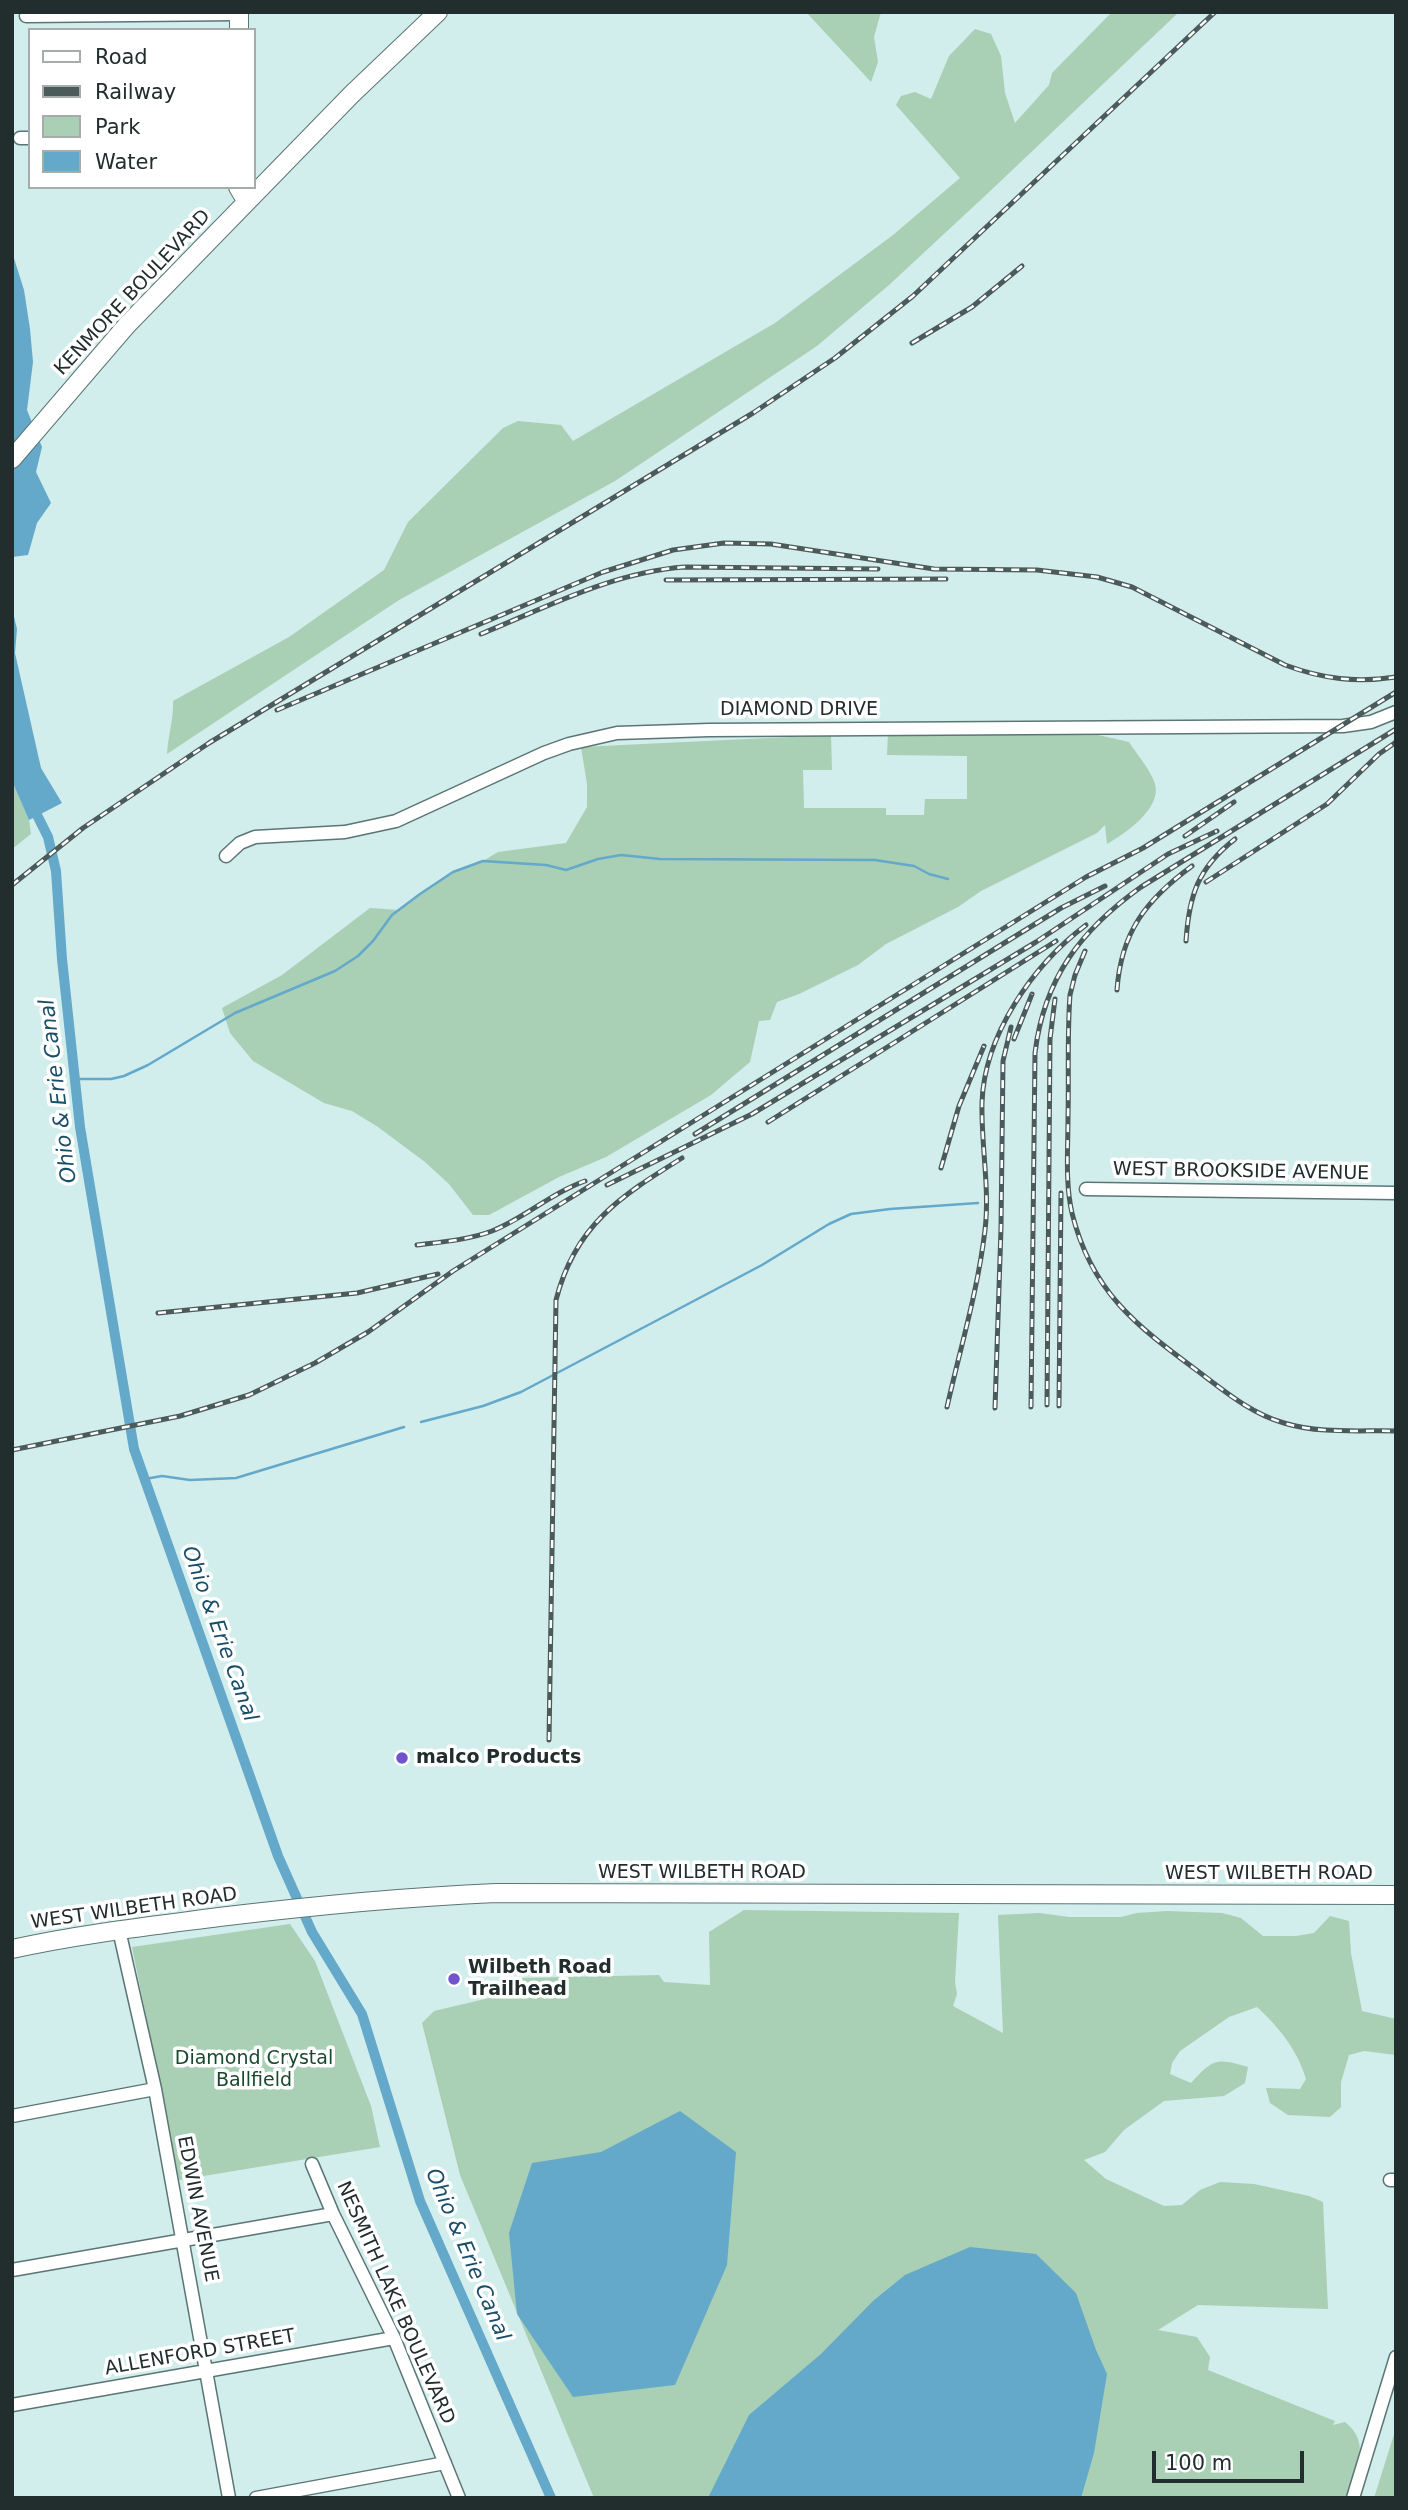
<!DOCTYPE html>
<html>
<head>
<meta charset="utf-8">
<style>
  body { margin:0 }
  #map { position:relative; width:1408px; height:2510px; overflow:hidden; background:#d1edec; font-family:"DejaVu Sans",sans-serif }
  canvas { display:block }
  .frame { position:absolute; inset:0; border:14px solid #222d2d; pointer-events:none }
  .legend { position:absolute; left:28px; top:28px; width:228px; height:161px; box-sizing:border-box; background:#fff; border:2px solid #a7abab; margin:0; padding:9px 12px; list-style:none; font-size:21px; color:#222d2d }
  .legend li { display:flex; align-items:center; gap:14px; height:35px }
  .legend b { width:35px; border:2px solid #a7abab }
  .scale { position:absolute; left:1152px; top:2451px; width:152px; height:32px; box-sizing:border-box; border:4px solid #222d2d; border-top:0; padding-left:9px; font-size:21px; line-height:24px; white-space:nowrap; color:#222d2d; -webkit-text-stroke:5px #fff; paint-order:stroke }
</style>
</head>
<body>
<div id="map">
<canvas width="1408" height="2510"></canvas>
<div class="frame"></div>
<ul class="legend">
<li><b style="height:9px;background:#fff"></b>Road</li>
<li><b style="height:9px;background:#4b5a5a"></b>Railway</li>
<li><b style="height:19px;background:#a9cfb5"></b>Park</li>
<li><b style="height:19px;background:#64a8ca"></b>Water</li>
</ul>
<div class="scale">100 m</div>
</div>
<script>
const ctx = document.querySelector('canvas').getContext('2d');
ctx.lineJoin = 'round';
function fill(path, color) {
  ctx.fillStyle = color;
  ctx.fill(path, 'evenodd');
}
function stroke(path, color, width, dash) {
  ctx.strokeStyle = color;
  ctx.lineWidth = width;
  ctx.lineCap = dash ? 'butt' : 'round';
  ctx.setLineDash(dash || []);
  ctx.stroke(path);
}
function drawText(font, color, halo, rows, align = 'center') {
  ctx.font = font + ' "DejaVu Sans",sans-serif';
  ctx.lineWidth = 7;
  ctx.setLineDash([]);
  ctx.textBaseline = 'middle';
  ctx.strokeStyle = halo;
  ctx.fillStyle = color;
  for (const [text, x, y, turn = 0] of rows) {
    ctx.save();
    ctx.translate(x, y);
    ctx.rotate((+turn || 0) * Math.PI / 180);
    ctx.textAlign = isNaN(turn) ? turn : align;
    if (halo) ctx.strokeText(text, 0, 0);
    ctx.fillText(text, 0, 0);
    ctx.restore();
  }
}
fill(new Path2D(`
  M806,12H881L874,37L878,62L871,82Z
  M1112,12H1179L987,194L889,285L817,346L615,481L399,600L167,754C168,736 174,718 173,701L289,637L384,570L408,522L503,428L518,421L561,425L573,441L775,323L893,235L960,178L896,105L901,96L915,92L931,99L949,56L975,29L991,34L1001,56L1005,93L1015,123L1049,85L1052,73Z
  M888,734L1098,735L1129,742C1136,753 1152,772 1155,784C1162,809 1124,834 1107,844L1105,825L1097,833L981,891L958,907L886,944L858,965L799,994L777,1002L770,1020L759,1021L750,1062L711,1095L606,1157L559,1177L489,1215H473L449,1184L425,1162L378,1127L352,1111L324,1103L253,1061L230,1033L222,1008L282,975L370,908L399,910L453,872L483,861L498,852L566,843L587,807V784L581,747L831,735L832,770H803L804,808H886V815H924L925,799H967V756L887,755Z
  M12,781L29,820L31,834L12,849Z
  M744,1910L959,1913L955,1982L957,1994L953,2006L1003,2033L998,1915L1039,1913L1069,1917H1121L1137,1913L1167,1911L1222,1913L1241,1918L1263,1936H1296L1314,1933L1330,1916L1349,1921L1351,1953L1362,2011L1396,2019V2055L1364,2051L1349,2055L1341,2082V2107L1330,2117L1288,2115L1270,2103L1266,2088L1300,2089L1306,2079C1298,2051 1279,2027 1257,2007L1229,2017L1180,2051L1172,2063L1170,2074L1191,2083C1214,2058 1216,2058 1248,2067L1245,2083L1224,2096L1164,2101L1124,2130L1105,2152L1084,2160L1106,2179L1164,2206L1182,2205L1200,2190L1220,2182L1254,2184L1309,2196L1323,2202L1328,2309L1198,2305L1158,2330L1197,2337L1210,2357L1208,2370L1335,2421L1333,2425L1345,2422C1372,2443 1356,2471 1347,2498H594L460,2175L422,2023L434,2011L515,1992L519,1978L659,1975L664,1982L710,1985L709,1932Z
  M290,1924L315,1961L371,2106L380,2147L179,2180L132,1947Z
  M1396,2428V2498H1374Z`), '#a9cfb5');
fill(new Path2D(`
  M12,252L24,290L30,329L33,362L27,410L42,447L36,472L51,503L37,523L28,555L12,557Z
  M12,608L17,629L15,653L41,768L62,803L29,820L12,781Z
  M680,2111L736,2152L727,2265L675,2385L573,2397L517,2314L509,2233L532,2163L601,2152Z
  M970,2247L1036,2254L1076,2293L1096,2350L1107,2374L1094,2453L1081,2498H708L749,2415L821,2354L873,2301L905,2275Z`), '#64a8ca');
stroke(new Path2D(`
  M75,1079H111L124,1076L148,1065L235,1013L335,971L358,956L373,941L392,915L420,894L453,872L483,861L546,865L566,870L598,859L621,855L660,859L875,860L914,866L929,874L948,879
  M421,1422L483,1406L521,1392L762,1265L829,1224L851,1214L890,1209L978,1203
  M145,1479L162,1476L190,1480L236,1478L404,1427`), '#64a8ca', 2.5);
stroke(new Path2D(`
  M32,805L48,837L56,871L62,959L80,1127L134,1449L278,1856L312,1932L362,2014L420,2201L551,2498`), '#64a8ca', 10);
const minor = new Path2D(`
  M26,16L239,14
  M20,138H30
  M226,856L240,843L255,837L345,832L396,821L544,753L569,744L617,733L709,730L1343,726L1371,722L1396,712
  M1086,1189L1396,1193
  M119,1930L155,2089L229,2498
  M12,2116L155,2089
  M312,2164L333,2214L394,2338L459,2498
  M1390,2180H1396
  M12,2270L333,2214
  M12,2405L394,2338
  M256,2498L445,2463
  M1353,2498L1396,2357`);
const secondary = new Path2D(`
  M239,30V12
  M238,187L247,202
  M12,459L127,325L352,94L438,12
  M12,1949C80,1934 150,1926 219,1917C311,1906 403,1897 496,1893L1396,1895`);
stroke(minor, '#5b7574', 15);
stroke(secondary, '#5b7574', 20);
stroke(minor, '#fff', 12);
stroke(secondary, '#fff', 18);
const rail = new Path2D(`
  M912,343L972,307L1022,266
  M666,580L946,579
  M481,634C547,607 613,572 685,567L878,569
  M277,710L603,572L673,550L724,543L771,544L934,569L1037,570L1097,577L1132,587L1285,665C1323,679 1356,683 1396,677
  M1185,836L1234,802
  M1206,882L1327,804L1379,754L1396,742
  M12,885L83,828L209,743L753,413L835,358L913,296L1215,12
  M1186,941C1189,895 1198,868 1235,839
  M1085,951L1075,975L1070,995C1067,1036 1069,1077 1068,1118C1068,1149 1065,1183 1072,1213C1092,1295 1140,1328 1203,1375C1228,1394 1253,1414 1284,1423C1320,1434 1359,1430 1396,1431
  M1117,990C1121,932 1146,900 1192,866
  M1014,1039L1032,994
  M768,1122L1056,941
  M695,1134L1061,908L1105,886
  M941,1168L959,1106L984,1046
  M607,1185L752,1114L1036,942L1168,854L1217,831
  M417,1245C442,1242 468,1240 492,1231C525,1218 551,1193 585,1181
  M158,1313L357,1293L438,1274
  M1047,1405L1050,1039L1055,999
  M1059,1406L1061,1193
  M947,1407C960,1349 978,1290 985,1230C990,1189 981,1145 982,1103C984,1035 1033,965 1086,925
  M1031,1407L1035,1053C1044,978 1081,930 1141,887L1396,729
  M995,1408L1001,1228L1003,1061L1011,1027
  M12,1450L180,1416L249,1395L315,1363L368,1332L453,1271L1086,877L1143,848L1396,692
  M549,1740L556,1300C575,1225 621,1196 682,1158`);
stroke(rail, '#4b5a5a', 5);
stroke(rail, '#fff', 2.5, [8]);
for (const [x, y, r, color] of [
  [402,1758,7,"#7054cd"],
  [454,1979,7,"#7054cd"]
]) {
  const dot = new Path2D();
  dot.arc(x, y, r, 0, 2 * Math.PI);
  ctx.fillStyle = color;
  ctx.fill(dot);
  stroke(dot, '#fff', 2.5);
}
drawText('19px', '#222d2d', '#fff', [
  ["KENMORE BOULEVARD",133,293,-47],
  ["DIAMOND DRIVE",799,710],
  ["WEST BROOKSIDE AVENUE",1241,1172,1],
  ["WEST WILBETH ROAD",702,1873],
  ["WEST WILBETH ROAD",1269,1874],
  ["WEST WILBETH ROAD",134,1909,-8],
  ["EDWIN AVENUE",197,2209,79],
  ["NESMITH LAKE BOULEVARD",395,2303,66],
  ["ALLENFORD STREET",200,2353,-10]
]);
drawText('bold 19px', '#222d2d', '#fff', [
  ["malco Products",416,1758],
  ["Wilbeth Road",468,1968],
  ["Trailhead",468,1990]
], 'left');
drawText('19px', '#19482d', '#fff', [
  ["Diamond Crystal",254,2059],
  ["Ballfield",254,2081]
]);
drawText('italic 21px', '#184e67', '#fff', [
  ["Ohio & Erie Canal",59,1091,-97],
  ["Ohio & Erie Canal",219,1634,70],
  ["Ohio & Erie Canal",467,2255,67]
]);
</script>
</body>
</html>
